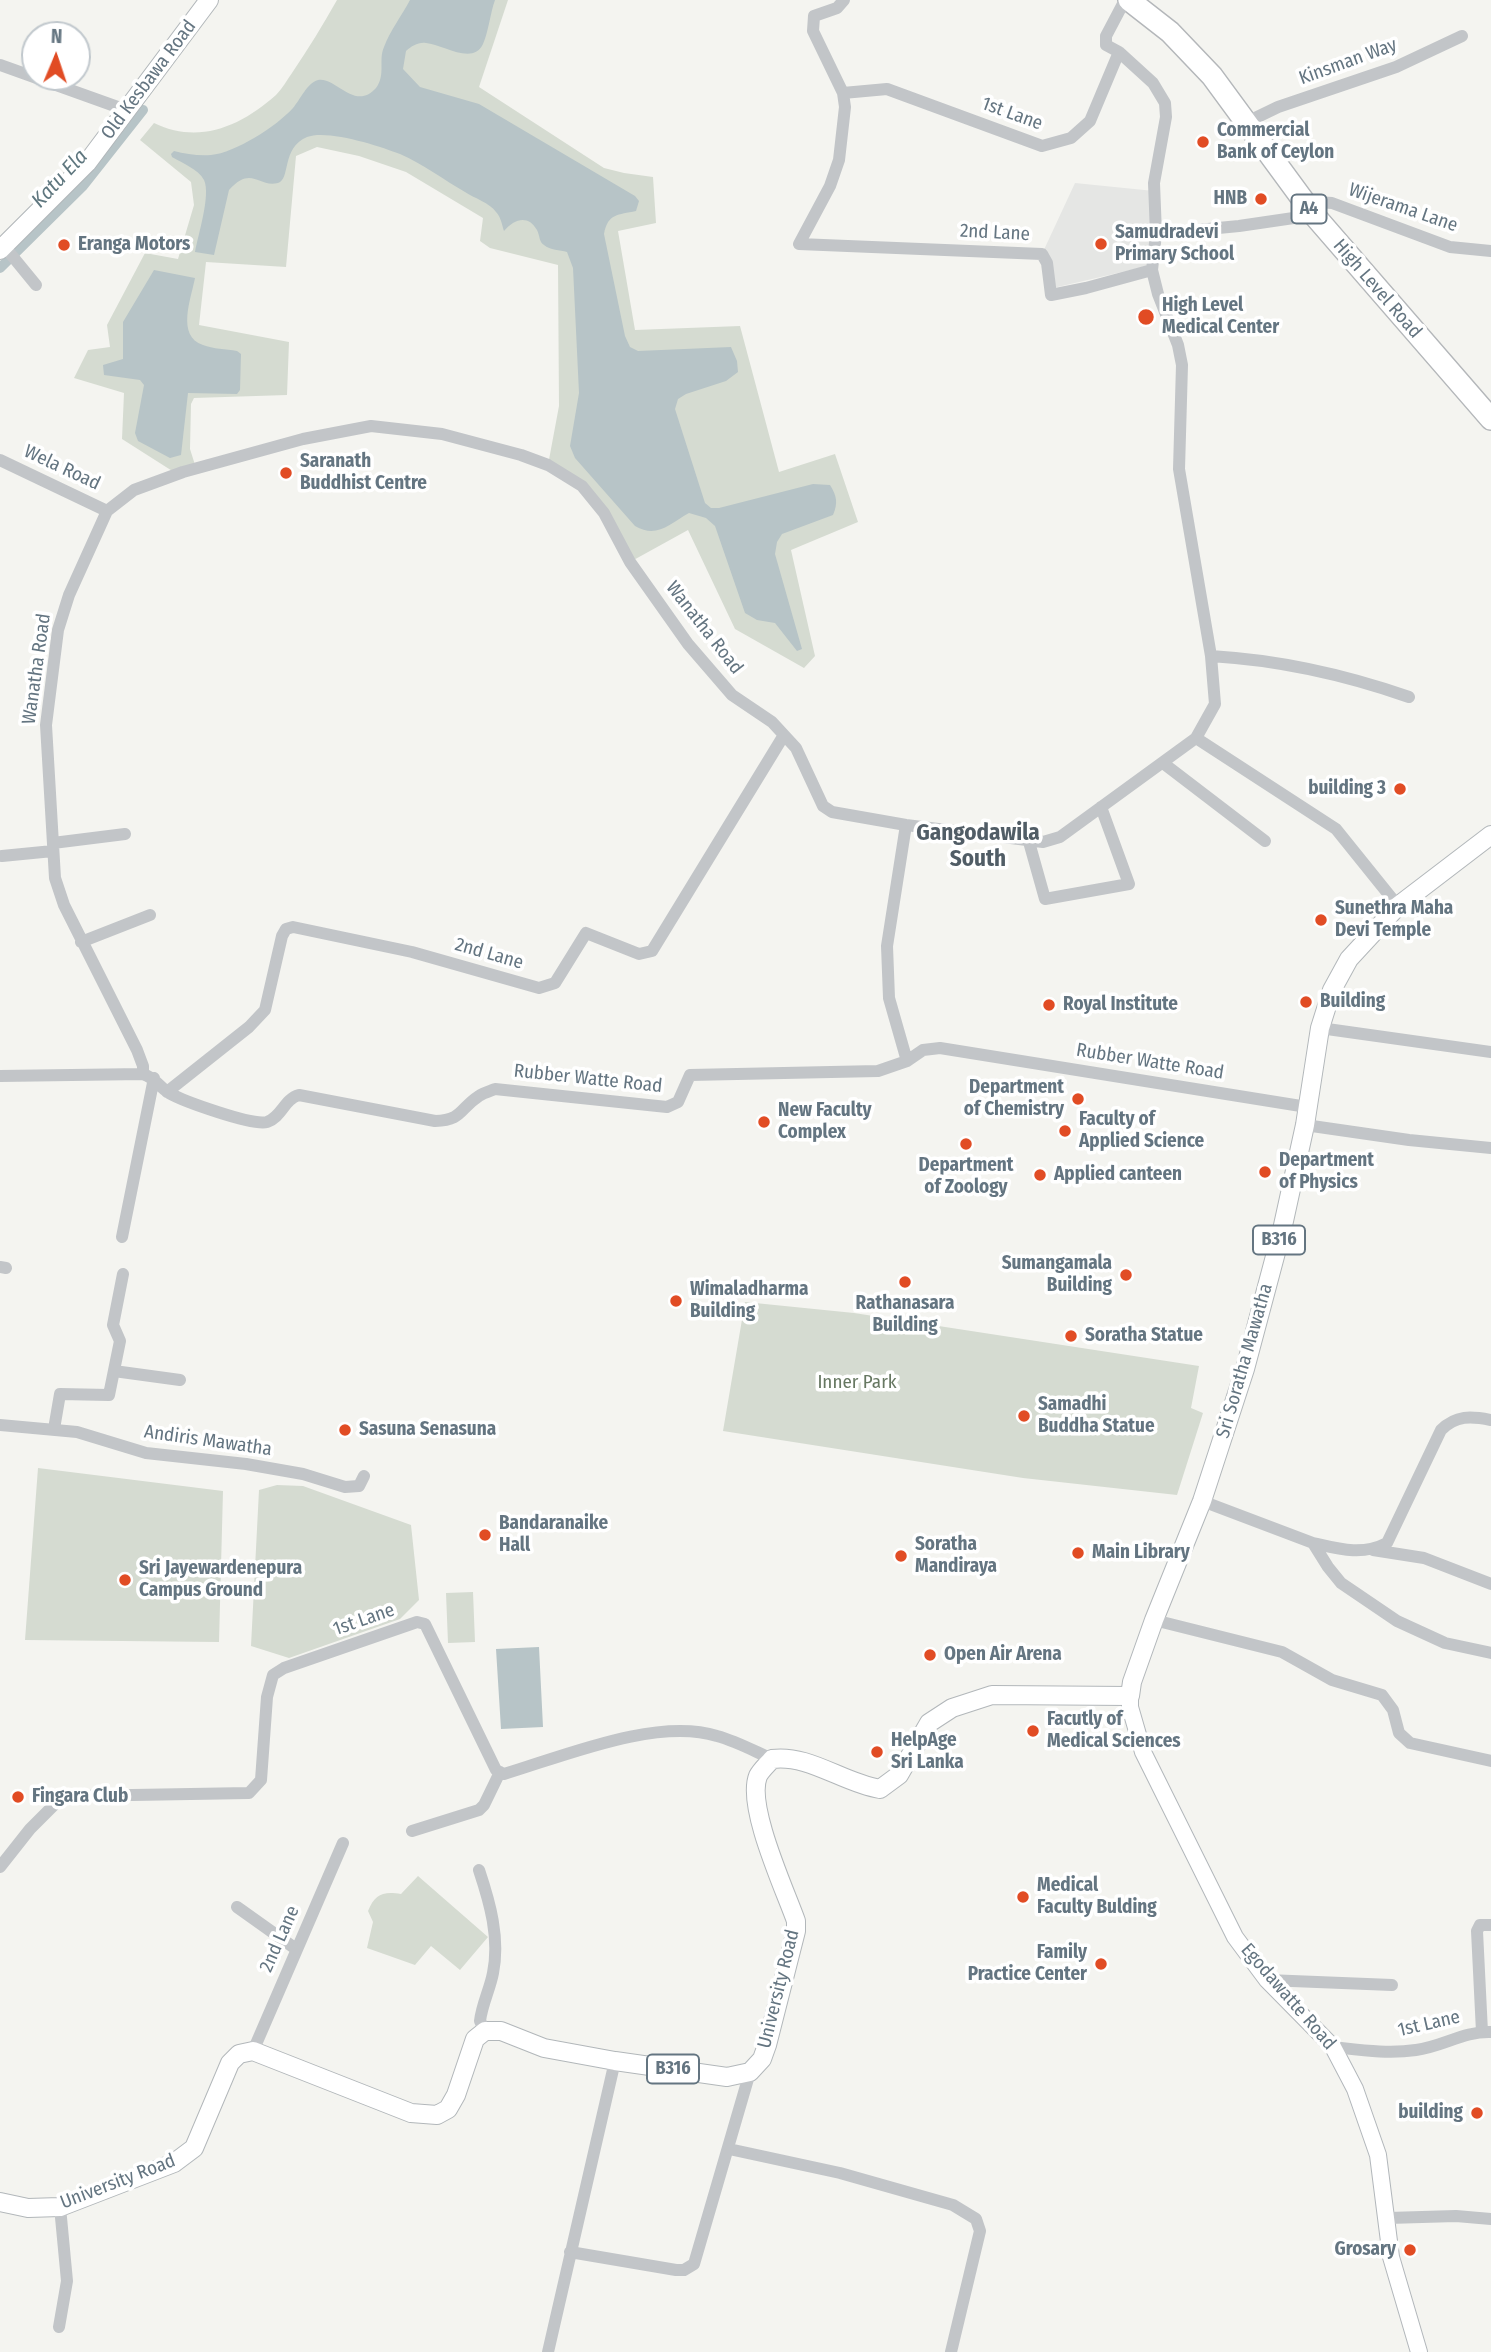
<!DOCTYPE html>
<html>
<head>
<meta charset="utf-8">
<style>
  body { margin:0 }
  #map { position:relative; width:1491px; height:2352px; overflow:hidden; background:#f4f4f0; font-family:"Fira Sans Condensed",sans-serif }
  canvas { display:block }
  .north { position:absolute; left:21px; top:21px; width:70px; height:70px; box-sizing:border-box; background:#fff; border:2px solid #c1c8cd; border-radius:50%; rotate:2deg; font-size:19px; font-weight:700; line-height:28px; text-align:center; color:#647581 }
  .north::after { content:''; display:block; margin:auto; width:24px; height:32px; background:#e14c24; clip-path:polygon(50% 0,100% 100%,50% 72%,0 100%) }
</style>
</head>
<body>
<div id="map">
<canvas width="1491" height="2352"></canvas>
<div class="north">N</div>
</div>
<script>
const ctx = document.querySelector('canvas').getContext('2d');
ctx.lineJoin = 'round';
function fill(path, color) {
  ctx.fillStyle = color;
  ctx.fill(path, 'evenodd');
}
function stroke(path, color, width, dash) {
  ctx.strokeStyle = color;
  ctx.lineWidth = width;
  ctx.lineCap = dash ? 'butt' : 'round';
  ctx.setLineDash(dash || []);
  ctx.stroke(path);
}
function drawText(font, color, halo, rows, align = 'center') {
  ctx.font = font + ' "Fira Sans Condensed",sans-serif';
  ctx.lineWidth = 7;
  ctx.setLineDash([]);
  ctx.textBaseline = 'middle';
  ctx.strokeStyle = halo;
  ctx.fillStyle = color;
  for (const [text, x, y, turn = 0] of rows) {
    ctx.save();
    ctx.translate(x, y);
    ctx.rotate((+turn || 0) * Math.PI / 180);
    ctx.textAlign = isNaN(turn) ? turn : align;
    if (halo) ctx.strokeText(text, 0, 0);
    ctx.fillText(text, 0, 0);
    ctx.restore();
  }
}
fill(new Path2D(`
  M1075,183L1154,191L1152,265L1049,289L1042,254Z`), '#e5e6e4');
fill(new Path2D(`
  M337,0H508L479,87L604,168L624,173L653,177L656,223L618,231L635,330L740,326L779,472L835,454L858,522L791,550L815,656L804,668L735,629L688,530L630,562L582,486L548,465L559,406L558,265L490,248L480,241L483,218L406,172L359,156L317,147L296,156L286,267L206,262L199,325L289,342L287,395L194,398L191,404L190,449L196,468L177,474L122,439L124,393L74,378L88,350L110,347L107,325L145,253L178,259L194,205L191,182L140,140L154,123C199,145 241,126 276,95C282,89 287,80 292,73C308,49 323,25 337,0Z
  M745,1302L854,1313L1199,1366L1191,1408L1203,1413L1177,1495L1023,1478L723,1431Z
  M38,1468L223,1491L219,1642L25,1640Z
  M277,1485L303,1486L411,1525L419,1600L400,1619L289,1658L251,1646L259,1490Z
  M473,1592L475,1642L448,1643L446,1593Z
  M418,1876L488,1937L460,1970L431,1946L415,1965L367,1948L373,1922L368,1911C375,1894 383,1891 401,1894Z`), '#d5dbd1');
fill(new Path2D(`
  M410,0H495C490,14 489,30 483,44C473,66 442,44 426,43C418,42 412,46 406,51L403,69L420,87L479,104L635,196L639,201L636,211C618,215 608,213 604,234L625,336L630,347L638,351L731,347L737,361L738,372L726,381L686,394L678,399L675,409L705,503L711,508H719L813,484L830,485C837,496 838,503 833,515L782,534L777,542L775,554L802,649L797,651L775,623L757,620L745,613L715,526L706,518L689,513C669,524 657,539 635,526L575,458L570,446L579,393L573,268L567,252C560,250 550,250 544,245C539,242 540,236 537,230C528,214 514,219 504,231C502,225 501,217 496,212C490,203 474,198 465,192C444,180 423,164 400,154C380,146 327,129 307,137C281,148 291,179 278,183C258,188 252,165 229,190L214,255L195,252C198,235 211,195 204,180C198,169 182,163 172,157L171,154L174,151C185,154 199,156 211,155C235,153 277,126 293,108C300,100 307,83 318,80C335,76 355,112 376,88C386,74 378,60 384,47C390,31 402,15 410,0Z
  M154,270L195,278C191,299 176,336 203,345C213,349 226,349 237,351L241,354L240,390L237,394L188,393L181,455L170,458L138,441L135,433L144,385L140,380L104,375L103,365L123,359V322Z
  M539,1647L543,1727L501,1729L496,1649Z`), '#b7c4c7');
stroke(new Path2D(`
  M0,268L83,186L143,110`), '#b7c4c7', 10);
const secondary = new Path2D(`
  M1130,1696V1707L1143,1752L1235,1937L1267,1980L1333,2047L1355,2089L1378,2155L1391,2257L1419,2352`);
const primary = new Path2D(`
  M0,250L87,163L209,0
  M0,2202L28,2208L60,2207L174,2163L194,2148L230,2063L239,2054L253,2051L411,2113L437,2115L448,2109L456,2095L475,2039L485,2031H501L544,2048L615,2061L727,2077L750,2072L762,2059L767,2045L796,1931V1921C785,1890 746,1806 758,1776C761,1770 768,1764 772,1759C809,1754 843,1783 880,1789L899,1775L929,1723L952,1708L992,1695L1130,1696L1132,1682L1154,1620L1202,1501L1245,1369L1282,1230L1305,1125L1320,1028L1332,990L1349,959L1398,906L1491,835`);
const highway = new Path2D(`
  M1129,0L1170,32L1212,76L1314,215L1491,419`);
stroke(secondary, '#b2b7bb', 18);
stroke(primary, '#b2b7ba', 20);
stroke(highway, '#b4b7ba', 24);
stroke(new Path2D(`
  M844,0L837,8L814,16L813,31L843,93L845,107L839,160L830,186L799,244L1042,254L1047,263L1051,295L1086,288L1152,270
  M0,65L126,110
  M843,93L887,89L1042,146L1071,138L1090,121L1119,52
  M1247,122L1278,107L1396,67L1462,36
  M1304,201L1332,203L1450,247L1491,251
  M1156,234L1239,226L1314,215
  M4,246L36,285
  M0,460L107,511
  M1211,656C1278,660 1346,675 1409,697
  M1196,738L1336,829L1398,906
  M1163,763L1265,841
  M906,825L887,946L889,998L907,1061
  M1029,842L1045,899L1129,884L1101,807
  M53,843L125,834
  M2,856L53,851
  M81,942L150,915
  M1320,1028L1491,1052
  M143,1074V1066L137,1050L64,905L55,878L46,725L58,630L69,595L107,511L134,490L183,472L303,439L371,426L442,434L521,455L548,465L582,486L604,513L630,562L688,644L732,695L772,722L796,748L823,806L832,812L906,825L1043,842L1060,837L1196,738L1215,704L1211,656L1179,469L1182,365L1178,345L1158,294L1152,270L1156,234L1154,183L1166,117L1165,103L1153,83L1119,52L1106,45V36L1125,0
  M0,1076L143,1074C157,1079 158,1086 169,1093C183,1101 252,1126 267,1122C282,1117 284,1099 299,1095L435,1121C463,1120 459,1109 479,1096C483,1093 490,1091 495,1089L667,1107L678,1102L690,1075L878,1071L907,1061L923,1050L940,1048L1307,1107
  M167,1092L249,1027L265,1010L282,936L286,929L293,927L412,952L539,988L555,983L586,933L639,954L652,951L784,735
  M1305,1125L1409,1140L1491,1148
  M122,1237L154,1078
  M0,1267L6,1268
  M114,1371L180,1380
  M0,1425L77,1432L146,1453L246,1464L303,1474L345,1487L359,1486L364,1476
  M54,1429L60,1394L109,1395L120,1341L113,1325L123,1274
  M1202,1501L1313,1543L1328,1567L1341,1583L1397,1621L1445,1643L1491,1653
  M1313,1543C1339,1549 1362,1556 1387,1543L1441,1430C1456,1415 1471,1416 1491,1420
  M1373,1550L1424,1558L1491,1584
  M1154,1620L1282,1652L1332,1680L1382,1695L1393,1710L1399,1733L1410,1743L1491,1761
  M412,1831L479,1810L484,1805L500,1772
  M0,1867L30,1829L58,1801L74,1796L249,1793L261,1780L267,1697L273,1675L284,1668L417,1622L425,1624L496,1770L504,1774C564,1756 657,1717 717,1736C736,1741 754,1751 772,1759
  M479,1870C490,1903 500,1938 493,1973C490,1989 482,2004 480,2021L485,2031
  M237,1907L296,1949
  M1267,1980L1392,1985
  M1482,2032L1477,1931L1480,1925H1491
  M1333,2047C1361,2050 1388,2054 1416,2050C1442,2047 1464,2031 1491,2032
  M253,2051L343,1843
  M729,2149L840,2173L953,2205L976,2219L980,2231L951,2352
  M1388,2218L1456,2216L1491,2219
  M570,2252L676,2270H684L694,2264L750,2072
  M59,2327L67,2281L60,2207
  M548,2352L615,2061`), '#c2c5c8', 12);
stroke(secondary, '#fff', 16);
stroke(primary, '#fff', 18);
stroke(highway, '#fff', 21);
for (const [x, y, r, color] of [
  [1203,142,7,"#e14c24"],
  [1261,199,7,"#e14c24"],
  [1101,244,7,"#e14c24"],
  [64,245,7,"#e14c24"],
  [1146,317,9,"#e14c24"],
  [286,473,7,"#e14c24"],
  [1400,789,7,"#e14c24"],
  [1321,920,7,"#e14c24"],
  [1306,1002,7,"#e14c24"],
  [1049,1005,7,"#e14c24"],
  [1078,1099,7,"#e14c24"],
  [764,1122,7,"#e14c24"],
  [1065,1131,7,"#e14c24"],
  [966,1144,7,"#e14c24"],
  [1265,1172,7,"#e14c24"],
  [1040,1175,7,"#e14c24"],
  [1126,1275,7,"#e14c24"],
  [905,1282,7,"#e14c24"],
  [676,1301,7,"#e14c24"],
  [1071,1336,7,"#e14c24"],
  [1024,1416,7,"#e14c24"],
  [345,1430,7,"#e14c24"],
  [485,1535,7,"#e14c24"],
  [1078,1553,7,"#e14c24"],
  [901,1556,7,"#e14c24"],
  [125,1580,7,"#e14c24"],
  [930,1655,7,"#e14c24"],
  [1033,1731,7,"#e14c24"],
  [877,1752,7,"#e14c24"],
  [18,1797,7,"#e14c24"],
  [1023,1897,7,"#e14c24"],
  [1101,1964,7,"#e14c24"],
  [1477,2113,7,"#e14c24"],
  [1410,2250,7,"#e14c24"]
]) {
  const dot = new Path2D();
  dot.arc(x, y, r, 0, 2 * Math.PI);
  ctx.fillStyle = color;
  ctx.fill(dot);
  stroke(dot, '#fff', 2.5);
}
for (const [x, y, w] of [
  [1309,209,35],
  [1279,1240,52],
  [673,2069,52]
]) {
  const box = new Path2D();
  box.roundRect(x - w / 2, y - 14.5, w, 29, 5);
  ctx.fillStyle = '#fff';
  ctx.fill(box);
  stroke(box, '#647581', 2);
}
drawText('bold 18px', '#647581', null, [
  ["A4",1309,209],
  ["B316",1279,1240],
  ["B316",673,2069]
]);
drawText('19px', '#647581', '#fff', [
  ["Kinsman Way",1348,62,-20],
  ["Old Kesbawa Road",149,80,-53],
  ["1st Lane",1012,114,20],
  ["Wijerama Lane",1403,208,19],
  ["2nd Lane",995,233,3],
  ["High Level Road",1377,289,49],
  ["Wela Road",62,468,25],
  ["Wanatha Road",704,628,52],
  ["Wanatha Road",37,669,-82],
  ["2nd Lane",489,954,16],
  ["Rubber Watte Road",1150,1062,9],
  ["Rubber Watte Road",588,1079,6],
  ["Sri Soratha Mawatha",1245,1361,-74],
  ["Andiris Mawatha",208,1441,8],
  ["1st Lane",364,1620,-19],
  ["2nd Lane",280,1939,-66],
  ["University Road",779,1989,-76],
  ["Egodawatte Road",1288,1997,49],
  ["1st Lane",1429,2024,-13],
  ["University Road",118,2182,-21]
]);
drawText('bold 19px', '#647581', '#fff', [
  ["Commercial",1217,131],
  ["Bank of Ceylon",1217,153],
  ["HNB",1247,199,"right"],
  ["Samudradevi",1115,233],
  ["Primary School",1115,255],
  ["Eranga Motors",78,245],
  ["High Level",1162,306],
  ["Medical Center",1162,328],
  ["Saranath",300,462],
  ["Buddhist Centre",300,484],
  ["building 3",1386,789,"right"],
  ["Sunethra Maha",1335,909],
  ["Devi Temple",1335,931],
  ["Building",1320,1002],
  ["Royal Institute",1063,1005],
  ["Department",1064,1088,"right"],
  ["of Chemistry",1064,1110,"right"],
  ["New Faculty",778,1111],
  ["Complex",778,1133],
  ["Faculty of",1079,1120],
  ["Applied Science",1079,1142],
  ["Department",1279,1161],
  ["of Physics",1279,1183],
  ["Department",966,1166,"center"],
  ["of Zoology",966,1188,"center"],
  ["Applied canteen",1054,1175],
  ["Sumangamala",1112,1264,"right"],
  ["Building",1112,1286,"right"],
  ["Wimaladharma",690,1290],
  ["Building",690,1312],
  ["Rathanasara",905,1304,"center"],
  ["Building",905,1326,"center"],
  ["Soratha Statue",1085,1336],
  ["Samadhi",1038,1405],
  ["Buddha Statue",1038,1427],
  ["Sasuna Senasuna",359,1430],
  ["Bandaranaike",499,1524],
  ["Hall",499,1546],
  ["Soratha",915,1545],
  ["Mandiraya",915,1567],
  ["Main Library",1092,1553],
  ["Sri Jayewardenepura",139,1569],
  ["Campus Ground",139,1591],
  ["Open Air Arena",944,1655],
  ["Facutly of",1047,1720],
  ["Medical Sciences",1047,1742],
  ["HelpAge",891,1741],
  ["Sri Lanka",891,1763],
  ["Fingara Club",32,1797],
  ["Medical",1037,1886],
  ["Faculty Bulding",1037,1908],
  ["Family",1087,1953,"right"],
  ["Practice Center",1087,1975,"right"],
  ["building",1463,2113,"right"],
  ["Grosary",1396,2250,"right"]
], 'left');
drawText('19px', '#677862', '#fff', [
  ["Inner Park",857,1383]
]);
drawText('italic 21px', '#5f777f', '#fff', [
  ["Katu Ela",60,179,-47]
]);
drawText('bold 23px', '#515d66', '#fff', [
  ["Gangodawila",978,834],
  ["South",978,860]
]);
</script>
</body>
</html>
